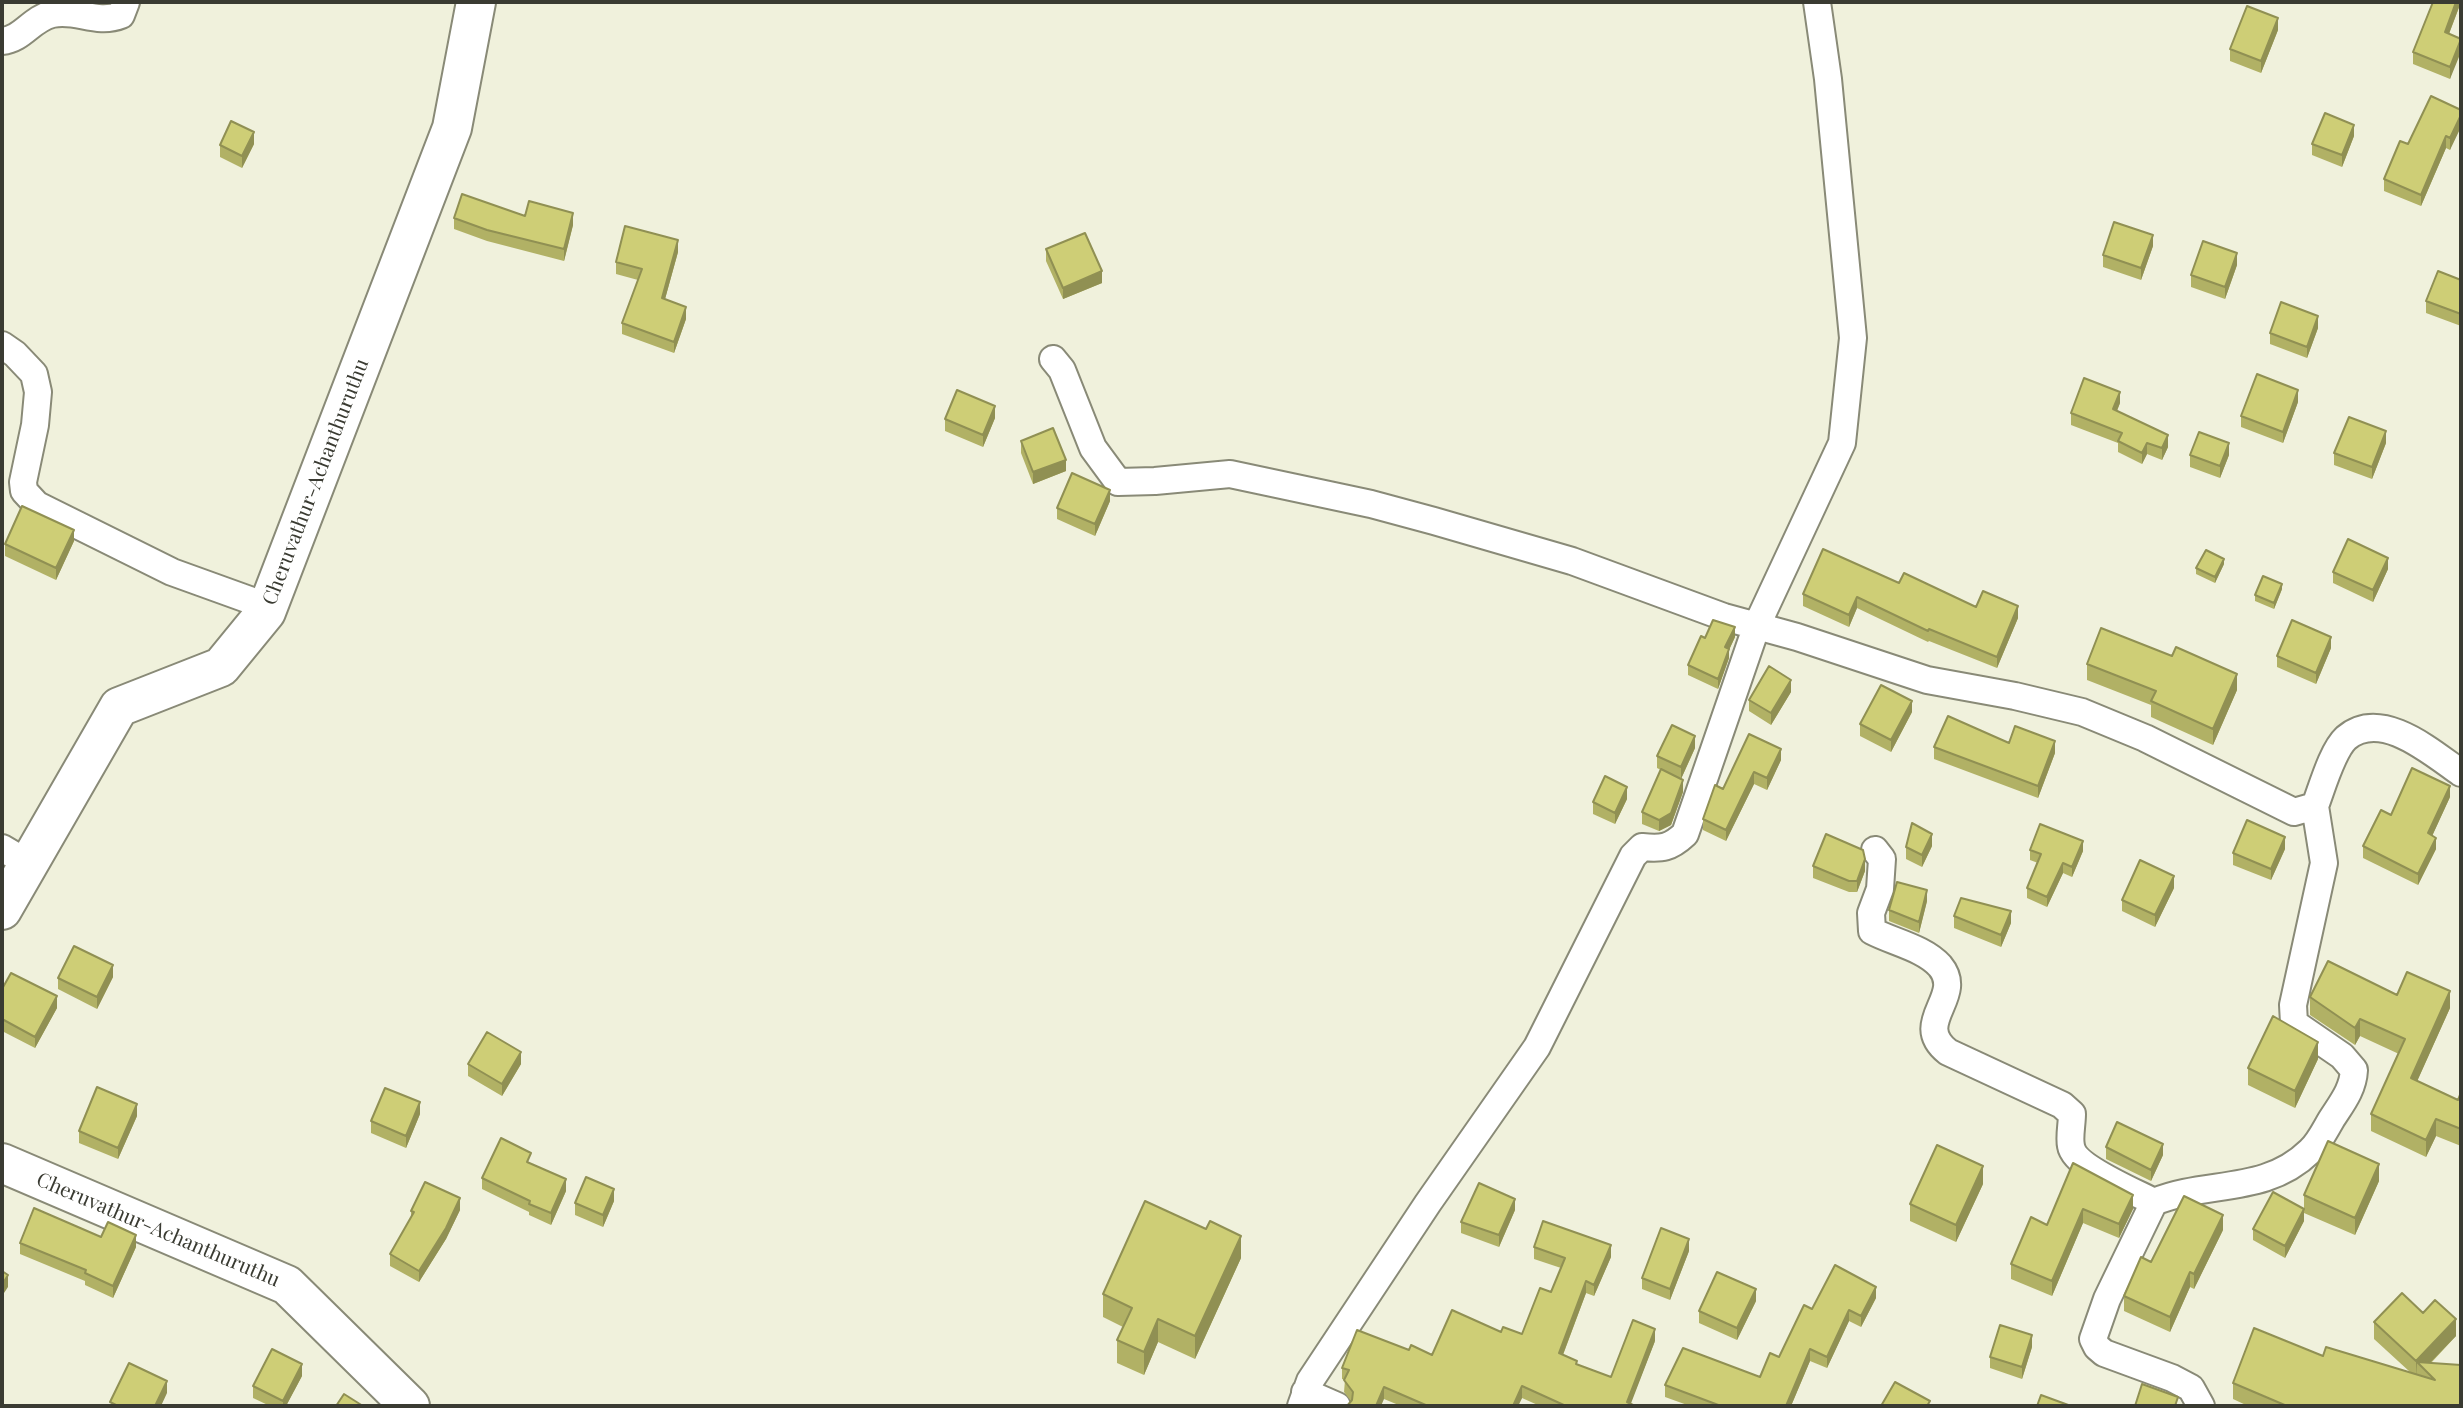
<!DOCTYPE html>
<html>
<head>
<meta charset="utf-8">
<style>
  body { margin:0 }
  #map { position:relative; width:2463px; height:1408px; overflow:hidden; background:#f0f1dc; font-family:"Playfair Display",serif }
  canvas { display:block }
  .frame { position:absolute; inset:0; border:4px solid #3a3b32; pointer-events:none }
</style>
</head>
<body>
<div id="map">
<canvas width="2463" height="1408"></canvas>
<div class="frame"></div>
</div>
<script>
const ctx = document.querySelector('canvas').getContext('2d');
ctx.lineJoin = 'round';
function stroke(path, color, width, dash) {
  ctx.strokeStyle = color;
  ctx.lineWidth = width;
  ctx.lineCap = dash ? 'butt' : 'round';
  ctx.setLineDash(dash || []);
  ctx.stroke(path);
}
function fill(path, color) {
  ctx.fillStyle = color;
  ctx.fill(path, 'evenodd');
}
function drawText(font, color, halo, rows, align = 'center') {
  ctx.font = font + ' "Playfair Display",serif';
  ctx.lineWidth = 6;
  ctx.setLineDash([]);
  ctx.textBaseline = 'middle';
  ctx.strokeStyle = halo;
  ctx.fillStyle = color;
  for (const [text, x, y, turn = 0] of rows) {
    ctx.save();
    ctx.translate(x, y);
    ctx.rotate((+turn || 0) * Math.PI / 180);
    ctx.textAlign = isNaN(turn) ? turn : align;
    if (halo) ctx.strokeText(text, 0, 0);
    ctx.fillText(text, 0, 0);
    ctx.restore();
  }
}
const minor = new Path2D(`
  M2,41C23,39 31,19 52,14C76,8 96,25 121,15L126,2
  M2,345L15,354L34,374L38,392L35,425L23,482L24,491L37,505L172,572L269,607
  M1053,359L1062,370L1093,448L1118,482L1155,481L1230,474L1371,504L1434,521L1572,561L1724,617L1797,637L1927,680L2015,696L2082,712L2145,738L2294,812L2315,806C2322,788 2332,751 2346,738C2381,708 2431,752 2461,773
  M2,848L29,864
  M1875,850L1882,859L1880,889L1871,913L1872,931C1893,942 1924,948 1940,966C1966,997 1910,1022 1948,1052L2062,1105L2072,1114C2072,1124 2069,1137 2071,1146C2074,1167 2135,1192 2154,1202
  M1305,1392L1337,1406
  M1301,1406L1310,1381L1428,1203L1537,1047L1633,856L1642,847C1662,849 1670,848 1685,834L1757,625L1842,443L1853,338L1828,79L1817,2
  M2201,1406L2191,1388L2172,1378L2104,1353L2097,1347L2093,1339L2107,1299L2154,1202C2207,1180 2265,1195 2310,1151C2319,1143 2325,1130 2331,1120C2341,1104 2353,1090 2354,1070L2342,1056L2294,1023L2293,1005L2324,863L2315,806`);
const secondary = new Path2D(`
  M2,910L119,707L221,667L266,612L452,128L476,2
  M2,1163L287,1285L410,1406`);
stroke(minor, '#898a77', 30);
stroke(secondary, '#898a77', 42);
stroke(minor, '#fff', 26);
stroke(secondary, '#fff', 38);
fill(new Path2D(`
  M2428,2H2461L2449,34L2461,39L2450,79L2413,64V52L2432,4Z
  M2278,30L2261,73L2230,61V49Z
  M2461,110L2450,150L2446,148L2421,206L2384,191V179L2408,144Z
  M2354,136L2342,167L2312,155V144Z
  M254,144L242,168L220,157V145Z
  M525,216L573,225L564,261L487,241L454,229V218Z
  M2153,246L2141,280L2103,267V255Z
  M1046,249L1102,283L1063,299L1046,261Z
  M678,252L665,299L686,319L674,353L622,334V323L638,280L616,274V262Z
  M2237,265L2225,299L2191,287V275Z
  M2461,280V326L2426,313V301Z
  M2318,328L2307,358L2270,344V333Z
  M2298,402L2283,443L2241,427V416Z
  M2120,403L2117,411L2168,447L2162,460L2147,454L2142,464L2118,452V443L2071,425V413Z
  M995,418L983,447L945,431V419Z
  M1021,441L1066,471L1033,484L1021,453Z
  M2386,443L2372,479L2334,465V453Z
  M2190,455H2229L2220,478L2190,467Z
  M1110,501L1095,536L1057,519V508Z
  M74,541L56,580L5,556V544Z
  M2224,564L2215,583L2196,574V568Z
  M2388,569L2373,602L2333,583V572Z
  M1899,583L1976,607L2018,618L1997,668L1929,641L1928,642L1857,608L1849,627L1803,606V594Z
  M2282,589L2274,609L2255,601V595Z
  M1735,637L1729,650V658L1718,689L1688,675V665L1705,638Z
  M2331,648L2316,684L2277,667V656Z
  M2087,664L2237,690L2213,745L2151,717V705L2087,680Z
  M1791,692L1771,725L1749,711V700Z
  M1912,712L1891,752L1860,736V724Z
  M1749,734L1781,760L1767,790L1754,784L1726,841L1703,830V819L1723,789Z
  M2009,743L2055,753L2038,798L1934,759V747Z
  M1695,748L1681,779L1683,792L1671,825L1659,831L1642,824V812L1661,770L1657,768V756Z
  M2450,797L2432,836L2436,849L2418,885L2363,858V846L2391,815Z
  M1627,799L1615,824L1593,814V802Z
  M1932,846L1922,867L1906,859V847Z
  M2285,849L2271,880L2233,865V853Z
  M2030,850L2083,851L2072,877L2063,873L2047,907L2027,898V888L2038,863L2030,860Z
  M1813,866L1865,871L1857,892H1849L1813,878Z
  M2174,888L2155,927L2122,911V900Z
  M1927,901L1919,933L1889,921V910Z
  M1954,916L2011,923L2001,947L1954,928Z
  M113,977L97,1009L58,989V978Z
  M2,989L57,1008L35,1048L2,1031Z
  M2397,995L2450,1008L2417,1081L2458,1100L2461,1092V1146L2436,1136L2426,1157L2371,1131V1114L2399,1054L2360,1036L2355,1045L2310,1015V997Z
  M2318,1059L2295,1108L2248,1085V1068Z
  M468,1064H521L502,1096L468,1076Z
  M420,1114L406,1148L371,1133V1121Z
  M137,1116L118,1159L79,1143V1131Z
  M2106,1147L2163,1155L2151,1181L2106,1159Z
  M2073,1163L2133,1209L2119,1238L2083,1223L2052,1296L2011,1279V1264L2047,1225Z
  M531,1164L566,1191L551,1225L529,1215V1212L482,1189V1178Z
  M2379,1181L2355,1235L2304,1213V1221L2285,1258L2253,1240V1229L2304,1209V1195Z
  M1983,1184L1956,1242L1910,1221V1204Z
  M614,1201L603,1227L575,1215V1203Z
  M460,1210L446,1239L419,1282L390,1266V1254L411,1218V1211Z
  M1515,1210L1499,1247L1461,1233V1222Z
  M2223,1230L2194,1289L2190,1287L2170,1332L2124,1311V1296L2151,1262Z
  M101,1237L136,1247L113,1298L85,1285V1281L20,1254V1243Z
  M1534,1247L1611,1257L1594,1296L1586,1293L1563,1355L1577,1364L1611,1377L1655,1341L1630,1404L1635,1406H1540L1522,1398L1518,1406H1401L1384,1399L1351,1401L1344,1392L1345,1380L1342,1379V1368L1409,1350L1432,1355L1501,1332L1522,1334L1551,1292L1561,1268L1534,1259Z
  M1689,1251L1670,1300L1642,1289V1278Z
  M1241,1258L1195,1359L1158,1342L1144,1375L1117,1363V1340L1123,1327L1103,1317V1294Z
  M1876,1298L1861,1327L1849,1321L1827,1368L1810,1361L1791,1406H1690L1665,1397V1385L1760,1377L1779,1357L1812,1309Z
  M1756,1301L1737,1340L1699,1323V1311Z
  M2423,1313L2456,1336L2431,1363L2461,1406H2248L2233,1399V1383L2323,1356L2410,1372L2374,1339V1322Z
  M2032,1347L2022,1379L1990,1368V1357Z
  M302,1376L286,1406H270L253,1398V1386Z`), '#b1b165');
fill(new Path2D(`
  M2456,2H2461L2445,44V32Z
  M2278,18V30L2261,73V61Z
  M2461,40V52L2450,79V67Z
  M2461,115V127L2450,150V138Z
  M2354,125V136L2342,167V155Z
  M254,132V144L242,168V156Z
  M2446,136V148L2421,206V195Z
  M573,213V225L564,261V249Z
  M2153,235V246L2141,280V268Z
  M678,240V252L662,310V298Z
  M2237,253V265L2225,299V287Z
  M1102,271V283L1063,299V288Z
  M686,307V319L674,353V342Z
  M2318,316V328L2307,358V347Z
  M2298,390V402L2283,443V432Z
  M2120,392V403L2113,420V409Z
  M995,406V418L983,447V435Z
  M2386,431V443L2372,479V467Z
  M2168,435V447L2162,460V448Z
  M2147,443V454L2142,464V453Z
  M2229,443V455L2220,478V466Z
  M1066,460V471L1033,484V472Z
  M1110,490V501L1095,536V524Z
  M74,530V541L56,580V568Z
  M2388,558V569L2373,602V590Z
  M2224,559V564L2215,583V577Z
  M2282,584V589L2274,609V603Z
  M1857,597V608L1849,627V615Z
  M2018,606V618L1997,668V657Z
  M1735,627V637L1729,650V658L1718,689V679L1725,647Z
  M2331,637V648L2316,684V673Z
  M2237,674V690L2213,745V729Z
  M1791,680V692L1771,725V713Z
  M1912,701V712L1891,752V740Z
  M1695,736V748L1681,779V767Z
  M2055,741V753L2038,798V786Z
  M1781,749V760L1767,790V778Z
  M1754,772V784L1726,841V830Z
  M1683,780V792L1671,825L1659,831V820Z
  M2450,786V797L2428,845V833Z
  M1627,787V799L1615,824V813Z
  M1932,834V846L1922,867V855Z
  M2285,837V849L2271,880V869Z
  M2436,838V849L2418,885V874Z
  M2083,841V851L2072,877V867Z
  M1865,859V871L1857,892V881Z
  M2063,863V873L2047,907V897Z
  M2174,876V888L2155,927V915Z
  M1927,890V901L1919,933V922Z
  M2011,911V923L2001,947V935Z
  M113,965V977L97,1009V997Z
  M2450,991V1008L2411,1095V1078Z
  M57,996V1008L35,1048V1037Z
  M2360,1019V1036L2355,1045V1028Z
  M2318,1042V1059L2295,1108V1091Z
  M521,1052V1064L502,1096V1084Z
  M420,1102V1114L406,1148V1136Z
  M137,1104V1116L118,1159V1148Z
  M2436,1119V1136L2426,1157V1140Z
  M2163,1144V1155L2151,1181V1170Z
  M2379,1164V1181L2355,1235V1218Z
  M1983,1166V1184L1956,1242V1225Z
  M566,1179V1191L551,1225V1213Z
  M614,1189V1201L603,1227V1215Z
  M2133,1195V1209L2119,1238V1224Z
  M460,1198V1210L446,1239L419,1282V1271Z
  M1515,1199V1210L1499,1247V1235Z
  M2083,1209V1223L2052,1296V1281Z
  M2304,1209V1221L2285,1258V1246Z
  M2223,1215V1230L2194,1289V1274Z
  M136,1235V1247L113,1298V1286Z
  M1241,1236V1258L1195,1359V1336Z
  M1689,1239V1251L1670,1300V1289Z
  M1611,1245V1257L1594,1296V1285Z
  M2190,1272V1287L2170,1332V1317Z
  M8,1275V1287L2,1296V1285Z
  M1586,1281V1293L1559,1365V1353Z
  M1876,1287V1298L1861,1327V1316Z
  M1756,1289V1301L1737,1340V1328Z
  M1849,1310V1321L1827,1368V1357Z
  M1158,1319V1342L1144,1375V1352Z
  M2456,1319V1336L2424,1369L2417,1362L2416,1378V1361Z
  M1655,1329V1341L1630,1406L1627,1402Z
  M2032,1335V1347L2022,1379V1367Z
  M1810,1349V1361L1791,1406H1786Z
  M302,1364V1376L286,1406H283V1401Z
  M167,1381V1393L161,1406H155Z
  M1522,1386V1398L1518,1406H1513Z
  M1384,1387V1399L1381,1406H1376Z`), '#909053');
const building = new Path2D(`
  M2433,2H2456L2445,32L2461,39L2450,67L2413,52Z
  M2247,6L2278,18L2261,61L2230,49Z
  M2431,96L2461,110V115L2450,138L2446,136L2421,195L2384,179L2400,141L2408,144Z
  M2325,113L2354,125L2342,155L2312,144Z
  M231,121L254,132L242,156L220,145Z
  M462,194L525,216L529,201L573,213L564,249L487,230L454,218Z
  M2114,222L2153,235L2141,268L2103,255Z
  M625,226L678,240L662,298L686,307L674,342L622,323L642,269L616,262Z
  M1085,233L1102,271L1063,288L1046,249Z
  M2203,241L2237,253L2225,287L2191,275Z
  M2438,271L2461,280V314L2426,301Z
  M2281,302L2318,316L2307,347L2270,333Z
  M2257,374L2298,390L2283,432L2241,416Z
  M2084,378L2120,392L2113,409L2168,435L2162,448L2147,443L2142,453L2118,441L2122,433L2071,413Z
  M957,390L995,406L983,435L945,419Z
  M2349,417L2386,431L2372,467L2334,453Z
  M1053,428L1066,460L1033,472L1021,441Z
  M2199,432L2229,443L2220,466L2190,455Z
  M1072,473L1110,490L1095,524L1057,508Z
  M22,506L74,530L56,568L5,544Z
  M2348,539L2388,558L2373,590L2333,572Z
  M1823,549L1899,583L1904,573L1976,607L1983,591L2018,606L1997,657L1929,629L1928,631L1857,597L1849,615L1803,594Z
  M2206,550L2224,559L2215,577L2196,568Z
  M2263,576L2282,584L2274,603L2255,595Z
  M1713,620L1735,627L1725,647L1729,649L1718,679L1688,665L1701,636L1705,638Z
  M2292,620L2331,637L2316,673L2277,656Z
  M2101,628L2172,656L2176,647L2237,674L2213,729L2151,701L2156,691L2087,664Z
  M1769,666L1791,680L1771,713L1749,700Z
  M1881,685L1912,701L1891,740L1860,724Z
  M1948,716L2009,743L2015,726L2055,741L2038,786L1934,747Z
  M1672,725L1695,736L1681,767L1657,756Z
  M1749,734L1781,749L1767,778L1754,772L1726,830L1703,819L1715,785L1723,789Z
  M2412,768L2450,786L2428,833L2436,838L2418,874L2363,846L2381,810L2391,815Z
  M1661,769L1683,780L1671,813L1659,820L1642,812Z
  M1605,776L1627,787L1615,813L1593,802Z
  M2247,820L2285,837L2271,869L2233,853Z
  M1912,823L1932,834L1922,855L1906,847Z
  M2040,824L2083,841L2072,867L2063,863L2047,897L2027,888L2041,854L2030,850Z
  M1826,834L1863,850L1865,859L1857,881H1849L1813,866Z
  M2140,860L2174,876L2155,915L2122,900Z
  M1897,882L1927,890L1919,922L1889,910Z
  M1961,898L2011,911L2001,935L1954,916Z
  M74,946L113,965L97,997L58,978Z
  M2328,961L2397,995L2407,972L2450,991L2411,1078L2458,1100L2461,1092V1129L2436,1119L2426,1140L2371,1114L2405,1039L2360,1019L2355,1028L2310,997Z
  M11,973L57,996L35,1037L2,1019V989Z
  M2273,1016L2318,1042L2295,1091L2248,1068Z
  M487,1032L521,1052L502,1084L468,1064Z
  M97,1087L137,1104L118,1148L79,1131Z
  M385,1088L420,1102L406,1136L371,1121Z
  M2117,1122L2163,1144L2151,1170L2106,1147Z
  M501,1138L531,1153L527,1162L566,1179L551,1213L529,1204L530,1201L482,1178Z
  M2328,1141L2379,1164L2355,1218L2304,1195Z
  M1937,1145L1983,1166L1956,1225L1910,1204Z
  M2073,1163L2133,1195L2119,1224L2083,1209L2052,1281L2011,1264L2031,1217L2047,1225Z
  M586,1177L614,1189L603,1215L575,1203Z
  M425,1182L460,1198L446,1228L419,1271L390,1254L414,1212L411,1211Z
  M1479,1183L1515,1199L1499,1235L1461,1222Z
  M2273,1192L2304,1209L2285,1246L2253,1229Z
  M2184,1196L2223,1215L2194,1274L2190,1272L2170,1317L2124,1296L2141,1257L2151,1262Z
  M1145,1201L1206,1229L1210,1221L1241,1236L1195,1336L1158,1319L1144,1352L1117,1340L1132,1308L1103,1294Z
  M34,1208L101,1237L108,1222L136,1235L113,1286L85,1273L86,1270L20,1243Z
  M1543,1221L1611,1245L1594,1285L1586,1281L1559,1353L1577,1361L1576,1364L1611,1377L1633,1320L1655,1329L1627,1402L1635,1406H1566L1522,1386L1513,1406H1428L1384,1387L1376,1406H1347L1352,1400L1353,1392L1344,1380L1349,1370L1342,1368L1357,1330L1409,1350L1411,1345L1432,1355L1452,1310L1501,1332L1503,1327L1522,1334L1540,1288L1551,1292L1565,1258L1534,1247Z
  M1661,1228L1689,1239L1670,1289L1642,1278Z
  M1835,1265L1876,1287L1861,1316L1849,1310L1827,1357L1810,1349L1786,1406H1721L1665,1385L1683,1348L1760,1377L1770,1353L1779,1357L1804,1305L1812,1309Z
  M2,1271L8,1275L2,1285Z
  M1717,1272L1756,1289L1737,1328L1699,1311Z
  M2402,1293L2423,1313L2435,1300L2456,1319L2416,1361L2374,1322Z
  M2000,1325L2032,1335L2022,1367L1990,1357Z
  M2254,1328L2323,1356L2326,1347L2435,1380L2417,1362L2461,1365V1406H2287L2233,1383Z
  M272,1349L302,1364L283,1401L253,1386Z
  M129,1363L167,1381L155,1406H118L110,1402Z
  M1895,1382L1930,1401L1927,1406H1881Z
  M2142,1384L2178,1397L2175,1406H2135Z
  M344,1394L363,1406H336Z
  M2041,1395L2071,1406H2037Z`);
fill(building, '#cece76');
stroke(building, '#909053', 2);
drawText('20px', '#3a3b32', '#fff', [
  ["Cheruvathur-Achanthuruthu",316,482,-69],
  ["Cheruvathur-Achanthuruthu",158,1230,23]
]);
</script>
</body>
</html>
